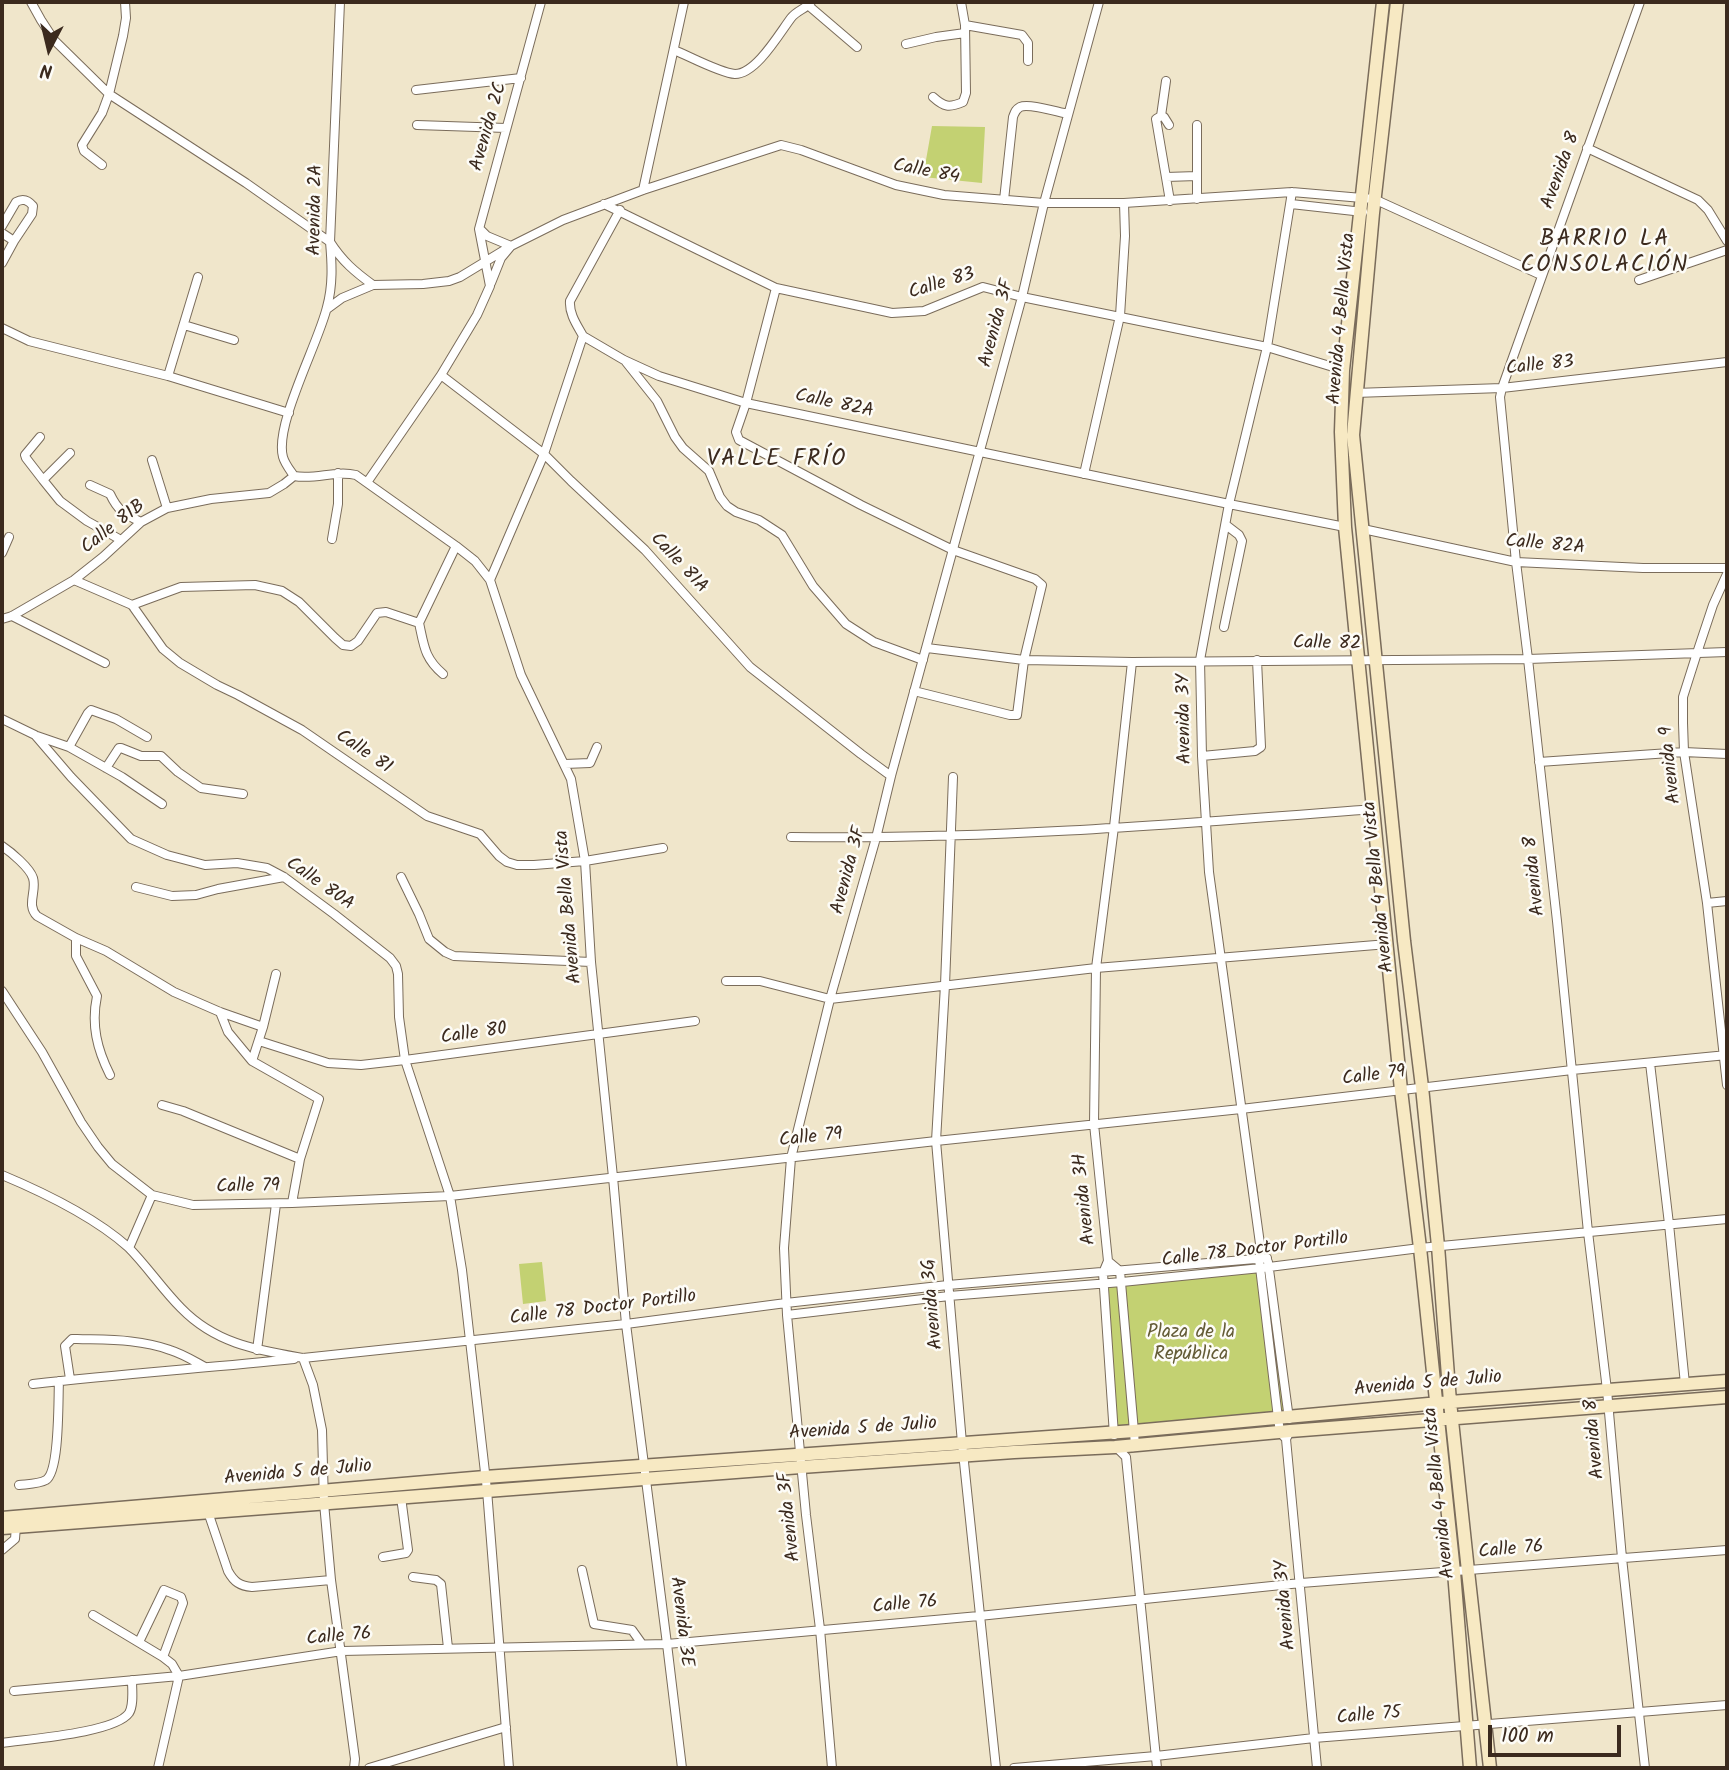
<!DOCTYPE html>
<html>
<head>
<meta charset="utf-8">
<style>
  body { margin:0 }
  #map { position:relative; width:1729px; height:1770px; overflow:hidden; background:#f0e6cb; font-family:Kalam,sans-serif }
  canvas { display:block }
  .frame { position:absolute; inset:0; border:4px solid #3b2a1e; pointer-events:none }
  .north { position:absolute; left:14px; top:14px; width:70px; height:70px; -webkit-text-stroke:5px #fdfcf7; paint-order:stroke; rotate:187deg; font-size:19px; font-weight:700; line-height:28px; text-align:center; color:#3b2a1e }
  .north::after { content:''; display:block; margin:auto; width:24px; height:32px; background:#3b2a1e; clip-path:polygon(50% 0,100% 100%,50% 72%,0 100%) }
  .scale { position:absolute; left:1488px; top:1725px; width:133px; height:32px; box-sizing:border-box; border:4px solid #3b2a1e; border-top:0; padding-left:9px; font-size:21px; line-height:24px; white-space:nowrap; color:#3b2a1e; -webkit-text-stroke:5px #fdfcf7; paint-order:stroke }
</style>
</head>
<body>
<div id="map">
<canvas width="1729" height="1770"></canvas>
<div class="frame"></div>
<div class="north">N</div>
<div class="scale">100 m</div>
</div>
<script>
const ctx = document.querySelector('canvas').getContext('2d');
ctx.lineJoin = 'round';
function fill(path, color) {
  ctx.fillStyle = color;
  ctx.fill(path, 'evenodd');
}
function stroke(path, color, width, dash) {
  ctx.strokeStyle = color;
  ctx.lineWidth = width;
  ctx.lineCap = dash ? 'butt' : 'round';
  ctx.setLineDash(dash || []);
  ctx.stroke(path);
}
function drawText(font, color, halo, rows, align = 'center') {
  ctx.font = font + ' Kalam,sans-serif';
  ctx.lineWidth = 5;
  ctx.setLineDash([]);
  ctx.textBaseline = 'middle';
  ctx.strokeStyle = halo;
  ctx.fillStyle = color;
  for (const [text, x, y, turn = 0] of rows) {
    ctx.save();
    ctx.translate(x, y);
    ctx.rotate((+turn || 0) * Math.PI / 180);
    ctx.textAlign = isNaN(turn) ? turn : align;
    if (halo) ctx.strokeText(text, 0, 0);
    ctx.fillText(text, 0, 0);
    ctx.restore();
  }
}
fill(new Path2D(`
  M932,126L985,127L982,183L923,177Z
  M542,1262L546,1301L523,1304L519,1264Z
  M1264,1264L1285,1411L1111,1426L1102,1279Z`), '#c3d172');
const street = new Path2D(`
  M31,2L41,20L54,40L109,94L246,183L330,242C342,261 355,272 373,285
  M1640,2L1502,388L1500,397L1516,562L1528,659L1557,921L1588,1232L1607,1390L1622,1558L1645,1768
  M809,6L857,47
  M965,25L1022,35L1028,43V61
  M906,44L936,37L965,33
  M674,50C689,56 720,73 735,74C756,74 779,34 791,18C797,10 806,9 811,2
  M416,90L521,78
  M933,97C944,107 949,108 963,102L966,93L965,25L961,2
  M1161,116L1166,81
  M417,125L506,128
  M1169,125L1164,117L1161,116L1156,119L1170,201
  M1587,148L1698,200L1708,210L1727,241
  M102,165L84,151L82,145L102,113L109,94L123,36L126,18L125,2
  M1166,177L1197,176
  M643,190L684,2
  M1197,199V125
  M1004,200L1013,117C1015,112 1015,110 1020,107C1029,103 1057,112 1068,114
  M604,204L776,288L892,313L924,311L983,287L1022,297L1267,347L1343,370
  M1291,204L1363,212
  M2,226L16,202C23,198 28,200 33,206L32,214L14,241L2,263
  M480,229L487,236L511,246L501,258L491,283
  M2,233L14,241
  M1639,280L1727,250
  M776,288L746,403L736,432L739,440L861,505L953,550L1035,579L1042,585L1024,660L1017,715H1010L914,691
  M327,309L342,298L373,285L423,284L449,281L460,277L511,246L563,220L643,190L781,145L801,150L896,185L944,195L1044,203H1124L1292,192L1374,199L1541,275
  M184,325L234,340
  M2,328L29,341L168,376L289,413
  M583,336C577,325 569,314 570,301L620,210
  M626,362L657,401L675,437L683,448L709,471L720,497L727,506L736,512L759,520L782,535L813,586L846,624L874,642L923,660
  M441,375L544,454L571,481L645,550L750,667L861,754L891,776
  M168,376L198,277
  M1355,393L1502,388L1727,362
  M40,437L25,455L26,458L43,480
  M70,453L43,480L60,501L87,521L121,540
  M152,460L167,508
  M1084,474L1120,316L1125,236L1124,203
  M294,476C316,480 335,470 356,475L456,546L475,561L490,580L521,675L571,779L585,861L591,962L613,1177L626,1324L667,1644L682,1768
  M294,476C290,470 285,464 283,457C274,425 319,342 327,307C333,285 332,264 330,242L340,2
  M368,481L441,375L477,315L490,286L479,229L541,2
  M90,485L110,494C118,511 124,514 141,522
  M1363,529L1516,562L1643,568H1727
  M332,539L338,504V473
  M2,553L9,537
  M1727,574L1713,605L1697,653L1683,697V723L1684,752L1707,903L1727,1085
  M74,580L132,605L163,649L180,663L217,685L238,695L302,730L427,816L480,834L499,856L507,862L517,865H534L585,861L663,848
  M490,580L544,454L583,336L624,360L659,376L746,403L1229,504L1345,527
  M132,605L181,587L255,585L282,591L299,602L335,638L343,645L351,646L358,641L377,613L386,612L419,623L456,546
  M12,616L105,663
  M2,619L12,616L74,580L103,557L141,522L167,508L211,499L269,493L284,484L294,476
  M419,623C424,645 424,658 443,674
  M1224,627L1242,541L1239,535L1226,525
  M927,648L1024,660L1132,662L1528,659L1727,652
  M2,719L35,735L71,777L131,839L167,855L205,865L237,863L267,868L284,877L334,914L390,958L396,966L398,974L399,1017L405,1060L450,1196L462,1270L487,1490L509,1768
  M37,736L69,747L122,777L162,804
  M69,747L88,713L91,710L116,719L147,737
  M1202,756L1255,751L1261,747L1257,660
  M1539,762L1684,752L1727,754
  M565,764L590,763L597,747
  M106,768L119,748H121L141,756H161L178,772L201,788L243,794
  M953,777L945,985L936,1141L962,1443L996,1768
  M791,837C986,840 1180,824 1374,809
  M2,846C11,852 30,868 33,878C37,891 26,905 37,916L76,938L106,951L174,992L220,1012L263,1027
  M401,877L419,914L429,939L445,952L454,956L591,962
  M136,887L172,896L196,895L218,889L284,877
  M1707,903L1727,901
  M76,938V956L97,996C91,1025 97,1049 110,1075
  M276,974L263,1027L252,1061L319,1099L300,1159L292,1203
  M726,981H760L830,999L1096,968L1388,944
  M2,991L42,1052L81,1122L98,1147L112,1164L152,1195L193,1205L292,1203L450,1196L936,1141L1241,1109L1572,1070L1727,1055
  M220,1012L228,1032L252,1061
  M259,1041L328,1063L361,1065L405,1060L695,1021
  M1650,1063L1669,1224L1685,1384
  M162,1105L183,1111L300,1159
  M2,1175C45,1193 93,1216 128,1247C147,1266 162,1289 181,1308C216,1344 257,1350 303,1358L626,1324L786,1303L948,1285L1267,1258
  M129,1248L152,1195
  M1108,1261L1120,1271L1133,1420L1135,1445L1133,1447
  M1268,1262L1289,1419
  M787,1315L949,1296L1122,1282L1261,1268L1420,1248L1727,1219
  M257,1350L276,1204
  M303,1358L313,1385L322,1430L324,1503L331,1580L355,1759L354,1768
  M70,1379L65,1346L72,1339H77C109,1340 140,1339 170,1350C183,1354 194,1361 205,1367
  M33,1384C120,1374 207,1368 294,1359
  M1114,1435L1103,1273L1108,1261L1094,1124L1096,968L1114,827L1132,662
  M1288,1435L1286,1439L1317,1768
  M1286,1439L1280,1432L1278,1418L1259,1259L1261,1251L1209,872L1202,756L1200,660L1229,504L1267,347L1292,192
  M1116,1447L1126,1457L1157,1768
  M19,1485C27,1484 39,1484 46,1480C60,1471 58,1399 59,1381
  M208,1512L228,1571C234,1582 240,1586 252,1587L331,1580
  M2,1550L15,1539L16,1526
  M383,1557L406,1553L408,1550L401,1497
  M582,1570L594,1624L632,1630L642,1644
  M413,1577L436,1580L441,1584L448,1648
  M139,1642L164,1590L181,1597L183,1603L163,1657
  M14,1691L179,1676L172,1664L163,1657L93,1615
  M2,1743C28,1739 115,1733 129,1713C134,1705 132,1690 132,1680
  M158,1768L179,1676L342,1651L667,1644L979,1616L1301,1583L1727,1550
  M369,1768L506,1727
  M832,1768L820,1629L806,1515L787,1315L784,1248L791,1158L830,999L876,838L891,776L1022,297L1044,203L1099,2
  M1014,1768L1156,1756L1314,1738L1727,1705`);
const secondary = new Path2D(`
  M1383,2L1343,370L1341,432L1345,527L1401,1090L1420,1248L1454,1572L1470,1768
  M1397,2L1373,213L1353,435L1404,941L1422,1087L1438,1246L1450,1402L1468,1571L1490,1768
  M2,1518L485,1477L1134,1431L1450,1402L1727,1381
  M2,1528L801,1467L1014,1452L1115,1447L1290,1431L1727,1397`);
stroke(street, '#7a6c5b', 10);
stroke(secondary, '#7a6c5b', 15);
stroke(street, '#fff', 8);
stroke(secondary, '#f7e9c3', 12);
drawText('19px', '#3b2a1e', '#fdfcf7', [
  ["Avenida 2C",490,127,-74],
  ["Avenida 8",1562,171,-70],
  ["Calle 84",926,173,11],
  ["Avenida 2A",317,210,-89],
  ["Calle 83",942,285,-17],
  ["Avenida 4 Bella Vista",1343,319,-85],
  ["Avenida 3F",998,324,-75],
  ["Calle 83",1540,367,-6],
  ["Calle 82A",834,405,12],
  ["Calle 81B",114,528,-38],
  ["Calle 82A",1545,546,5],
  ["Calle 81A",678,564,47],
  ["Calle 82",1327,645,1],
  ["Avenida 3Y",1186,719,-91],
  ["Calle 81",363,753,34],
  ["Avenida 9",1672,765,-96],
  ["Avenida 3F",850,871,-75],
  ["Avenida 8",1536,876,-96],
  ["Calle 80A",319,885,35],
  ["Avenida 4 Bella Vista",1380,887,-96],
  ["Avenida Bella Vista",570,907,-95],
  ["Calle 80",474,1035,-8],
  ["Calle 79",1374,1077,-7],
  ["Calle 79",811,1139,-6],
  ["Calle 79",248,1188,-1],
  ["Avenida 3H",1086,1199,-96],
  ["Calle 78 Doctor Portillo",1255,1251,-7],
  ["Avenida 3G",934,1304,-95],
  ["Calle 78 Doctor Portillo",603,1309,-7],
  ["Avenida 5 de Julio",1428,1385,-5],
  ["Avenida 5 de Julio",863,1430,-4],
  ["Avenida 8",1596,1439,-95],
  ["Avenida 5 de Julio",298,1474,-5],
  ["Avenida 4 Bella Vista",1441,1493,-96],
  ["Avenida 3F",791,1517,-96],
  ["Calle 76",1511,1551,-5],
  ["Avenida 3Y",1287,1605,-95],
  ["Calle 76",905,1606,-5],
  ["Avenida 3E",680,1622,83],
  ["Calle 76",339,1638,-5],
  ["Calle 75",1369,1717,-5]
]);
drawText('19px', '#645c37', '#fdfcf7', [
  ["Plaza de la",1191,1334],
  ["República",1191,1356]
]);
ctx.letterSpacing = '2px';
drawText('23px', '#3b2a1e', '#fdfcf7', [
  ["BARRIO LA",1605,241],
  ["CONSOLACIÓN",1605,267],
  ["VALLE FRÍO",777,461]
]);
ctx.letterSpacing = '0px';
</script>
</body>
</html>
